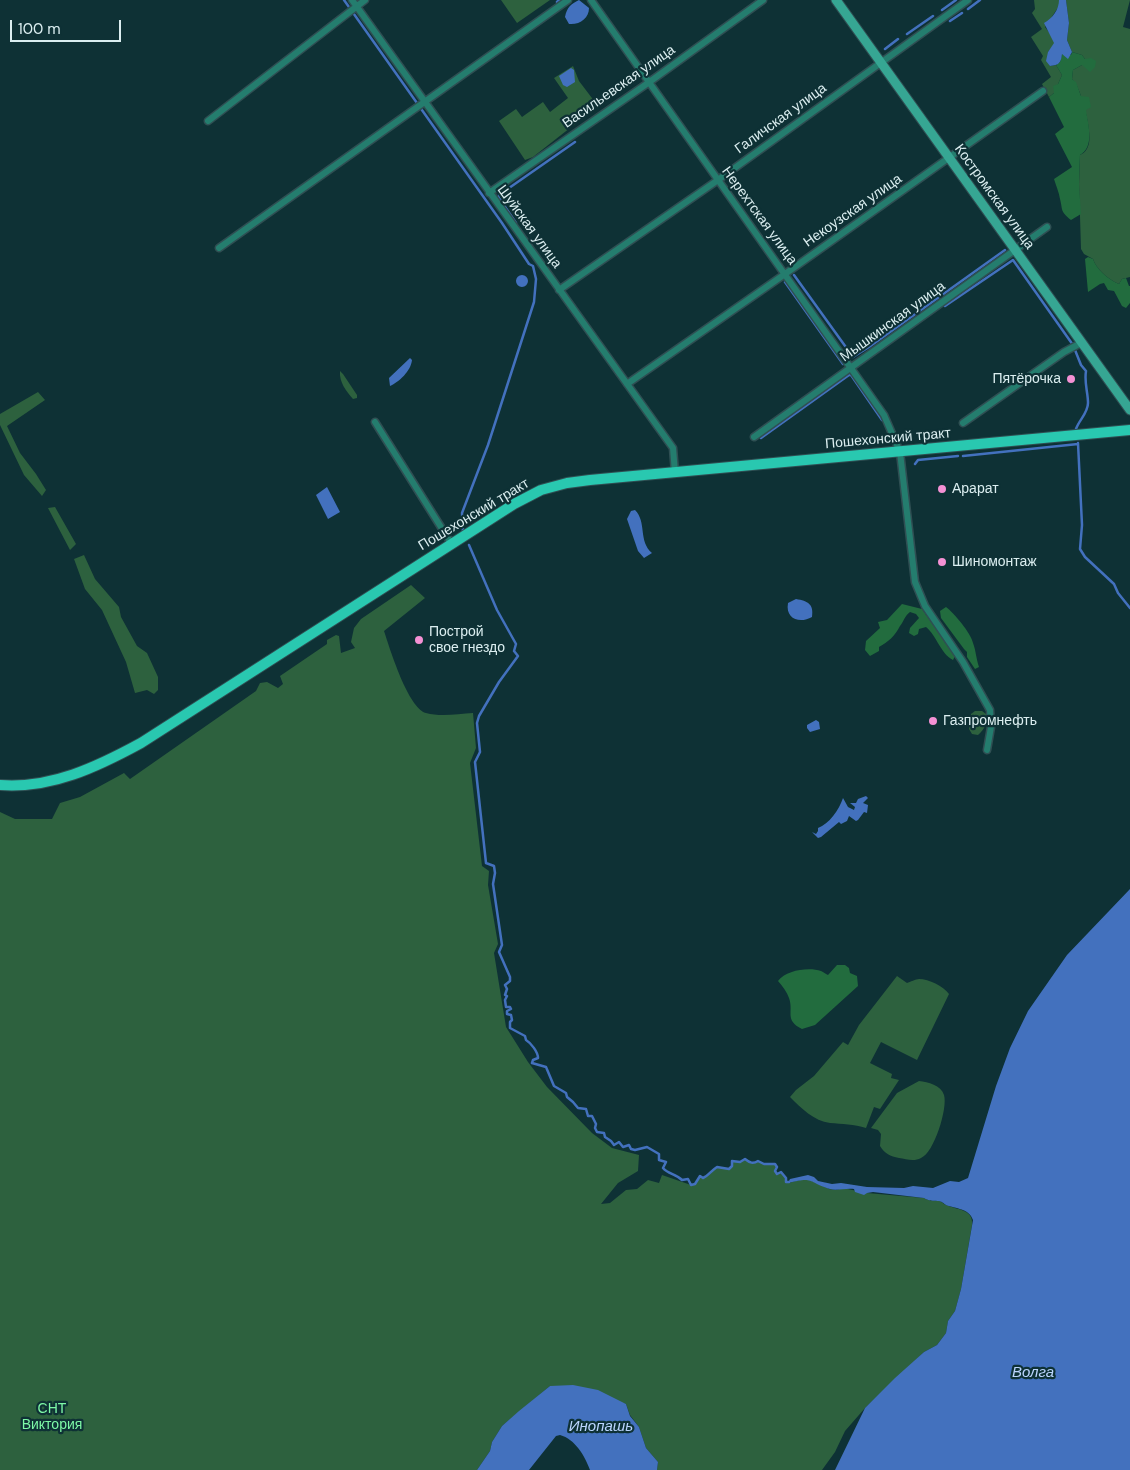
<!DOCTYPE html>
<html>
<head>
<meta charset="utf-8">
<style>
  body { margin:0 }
  #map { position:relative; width:1130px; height:1470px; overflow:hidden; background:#0e3135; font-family:"DM Sans",sans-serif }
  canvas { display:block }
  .scale { position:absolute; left:10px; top:20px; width:111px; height:22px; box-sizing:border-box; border:2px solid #dbeef0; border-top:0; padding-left:6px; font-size:15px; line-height:18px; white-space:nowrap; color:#dbeef0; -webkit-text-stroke:4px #0e3135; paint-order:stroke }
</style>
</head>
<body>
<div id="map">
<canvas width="1130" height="1470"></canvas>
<div class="scale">100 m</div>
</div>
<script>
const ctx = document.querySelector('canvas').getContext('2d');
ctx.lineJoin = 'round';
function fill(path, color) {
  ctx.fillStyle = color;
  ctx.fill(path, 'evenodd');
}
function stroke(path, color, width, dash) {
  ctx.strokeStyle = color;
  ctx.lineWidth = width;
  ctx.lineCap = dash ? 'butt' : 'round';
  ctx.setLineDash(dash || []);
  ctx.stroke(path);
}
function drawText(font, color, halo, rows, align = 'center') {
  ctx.font = font + ' "DM Sans",sans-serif';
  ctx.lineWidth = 4.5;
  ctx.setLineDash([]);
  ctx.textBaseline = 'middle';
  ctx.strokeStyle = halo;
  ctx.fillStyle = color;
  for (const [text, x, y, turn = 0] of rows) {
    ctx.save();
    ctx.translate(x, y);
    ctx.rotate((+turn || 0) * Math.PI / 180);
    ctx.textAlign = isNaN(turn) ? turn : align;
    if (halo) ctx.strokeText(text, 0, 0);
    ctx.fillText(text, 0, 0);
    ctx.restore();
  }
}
fill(new Path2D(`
  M501,0H550L517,23Z
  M1034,0H1059V6L1045,27L1054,39L1055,44L1048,52L1050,66L1056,65L1062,75L1054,93L1049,97L1042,84L1051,77L1041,60L1043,56L1031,37L1042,29L1032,13L1035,9Z
  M1066,0H1130L1123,27L1130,29V277L1122,279L1119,284C1109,280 1096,269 1093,259L1084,254L1081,249L1079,184L1080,155C1085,153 1088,148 1089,143C1092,131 1081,86 1072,79L1073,70L1082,65L1085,59L1082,55L1072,52L1067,40L1069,23Z
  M573,66L579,81L598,106L533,157L525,160L499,121L516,109L522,117L543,102L550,112L568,98L554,78Z
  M340,371L343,374L357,395V398L353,399C346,391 339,382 340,371Z
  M38,392L45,400L7,426L20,453L36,474L46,490L42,496L24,475L0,425V414Z
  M55,507L76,544L70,550L48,508Z
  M84,555L95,579L119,607L121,617L137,646L147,653L158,677V690L154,694L147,690L135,693L126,662L102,610L85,589L74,559Z
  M411,585L425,598L384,631C390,649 408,708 426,713C440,717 458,714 473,713L476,748L470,763L482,866L489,871L488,885L498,944L494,953L506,1027L528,1062L547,1087L592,1133L612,1148L639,1155L638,1171L618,1183L601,1204L610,1203L626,1190L637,1189L648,1180L659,1183L662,1175L691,1185L695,1184L700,1176L703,1178C708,1176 712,1170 717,1167L729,1169L732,1166V1161L740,1162L745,1159C750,1163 753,1164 758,1161L764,1164H775L777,1167L775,1171L777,1174L781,1172L786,1178V1182L788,1183L804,1179L812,1180L829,1189L836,1190L843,1188L867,1193L924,1198C931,1202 932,1200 939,1201C943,1202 943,1204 946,1205C957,1210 974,1209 972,1225L961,1289L955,1311L948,1321L946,1333L937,1345L924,1352L865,1408L845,1431L835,1452L822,1470H657L658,1462L646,1448L639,1427L630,1415L626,1404L550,1386L502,1426L492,1442L490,1451L477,1470H0V812L15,819H52L60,803L80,797L124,773L130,779L256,691L260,683L267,682L278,688L283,684L280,676L327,644V640L336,635L339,636L341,653L355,648L351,642L354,628L361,619Z
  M975,711H982L986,714C987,724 985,729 978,735L972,734L969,729L971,714Z
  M897,976L907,983C910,982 916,979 919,979C929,979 943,986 949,994L917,1060L881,1042L870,1063L892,1074L891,1078L899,1080L880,1109L874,1107L866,1128C854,1124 842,1124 830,1123C814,1121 801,1108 790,1097L796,1090L814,1076L843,1042L848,1045L859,1025Z
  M919,1081C928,1082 941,1085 944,1095C948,1108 934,1153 921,1158C914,1162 906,1159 899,1158C890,1156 885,1154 880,1146L881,1134L878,1130L871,1128L897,1093Z`), '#2d613e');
fill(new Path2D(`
  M1072,52L1082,55L1085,59L1091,58L1096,61L1095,67L1090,72L1082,65L1073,70L1072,79L1076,82L1081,96L1089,97L1091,107L1086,110C1088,124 1095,147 1080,155L1079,184L1081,214L1071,220C1060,211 1063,211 1060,199C1059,192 1056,186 1054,179L1072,167L1055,134L1064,127L1049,97L1054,93L1053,86L1058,84L1062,75L1056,65L1060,62L1062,54L1071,55Z
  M1088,257L1093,259C1096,269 1109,280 1119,284L1122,279L1126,278L1129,286H1130V303L1126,308L1122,306L1114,291L1108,290L1104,283L1100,284L1088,292L1085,259Z
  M902,604L922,609L955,656L953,660C940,653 937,636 926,627L919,629L918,634L914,636L909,633L910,628L919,618L916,614L910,612C904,617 904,621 900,626C895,636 888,642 879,647V651L870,656L865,650L866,641L880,628L878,622L887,620Z
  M946,607C954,613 971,633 973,643C976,651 976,658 979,667L975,669L967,657V652L964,649L941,618L940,611Z
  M837,965H845L849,968L850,973L857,976L858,986L815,1025L802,1029C784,1020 794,1012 789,998C787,992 783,987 778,981C786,970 809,967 821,971C824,972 825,974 828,975Z`), '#226c3e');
fill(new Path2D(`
  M579,0L589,8C589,18 580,25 569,24L565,17C567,7 571,4 579,0Z
  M1059,0H1066L1069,23L1067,40L1072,52L1068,59L1062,54C1061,63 1059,65 1050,66L1046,61L1048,52L1054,43L1044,23C1053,18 1059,9 1059,0Z
  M571,68L574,70L575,82L567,87L563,85L559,76Z
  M516 281a6 6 0 1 1 12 0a6 6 0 1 1-12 0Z
  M410,358L412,360C411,371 399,382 390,386L389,378Z
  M327,487L340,512L328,519L316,495Z
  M635,510C647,522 638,541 652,553L644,558L638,551L627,519L631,511Z
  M796,599C808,601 814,604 812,617C800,624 785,619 788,603Z
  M816,720L819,722L820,729L810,732L807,728V725Z
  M866,796L868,798L863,803L868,805L867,813L864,812L858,820L856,821L849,816L847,821L841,824L839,822L821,837L818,838L812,832L816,834L818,831V828C829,824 839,810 843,798L848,807L854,810L855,807L850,803H856L858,799Z
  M1130,889V1470H835L865,1408L895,1378L924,1352L937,1345L946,1333L948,1321L955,1311L961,1289L973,1220C969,1208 956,1209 946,1205C943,1203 943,1202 939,1201C932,1200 931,1202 924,1198L873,1192L867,1193L864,1195L855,1192L854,1189C846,1188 836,1191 830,1189C808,1182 814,1176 788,1183L790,1179L808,1175L814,1177L818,1181L832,1184L841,1183L867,1187L904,1188L913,1186L933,1188L950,1181L959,1182L968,1178L996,1086L1010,1048L1028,1011L1067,955Z
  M573,1385L598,1390L626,1404L630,1416L639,1427L646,1448L658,1462L657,1470H590C585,1456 575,1439 560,1435L556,1436L529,1470H477L490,1451L492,1442L502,1426L519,1411L550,1386Z`), '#4371be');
stroke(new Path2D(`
  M344,0L502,223L529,264L533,266L536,279L534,302L488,445L462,513L463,532
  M557,2L559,0
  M968,9L980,0
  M942,10L956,0
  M950,21L962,13
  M907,34L933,16
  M885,49L898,39
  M516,223L499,198V195L575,142
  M794,275L853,357L869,347L1005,250
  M785,282L843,364
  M945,306L1013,260L1073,345
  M1075,350L1081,365L1086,371C1084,383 1088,392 1088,403C1088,413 1079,420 1076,429
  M761,438L849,375H851L882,420
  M1078,443L1082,525L1080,549L1085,557L1114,584L1118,593L1130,608
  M963,456L1078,444
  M915,464L918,460L958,456
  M469,545L497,610L516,644L514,651L518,656L499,682L479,716L477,723L480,752L475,762L486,863L494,866L495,873L493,884L502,945L499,952L510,977V981L505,985L507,989L505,995L507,996L505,1000L506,1007H510L511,1009L507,1011V1014L511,1015L512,1020L510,1022V1028L525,1036L526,1040C531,1043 538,1052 538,1058L533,1060L532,1063L546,1067L554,1086L566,1093L567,1097L573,1102L578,1108L586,1109L588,1116H592L596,1124L595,1128L597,1132L604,1133L605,1137L611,1141L614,1145L619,1142L623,1147L629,1145L631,1149L635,1150L647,1147L659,1154V1160L666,1162L663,1168C668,1174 676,1174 682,1180L688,1179L691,1185L695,1184L700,1176L703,1178C708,1176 712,1170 717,1167L729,1169L732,1166V1161L740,1162L745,1159C750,1163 753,1164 758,1161L764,1164H775L777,1167L775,1171L777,1174L781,1172L786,1178V1182H789`), '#4371be', 2.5);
const street = new Path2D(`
  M352,0L673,448L675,473
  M591,0L884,415L900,452L915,582L925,606L963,662L990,710L991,727L987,750
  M208,121L365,0
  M489,193L648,83L763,0
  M219,248L568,0
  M559,290L718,180L968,0
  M627,384L785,274L1043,91
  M375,422L451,543
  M963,423L1064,352L1081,343
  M754,437L1047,227`);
const secondary = new Path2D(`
  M836,0L1130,410`);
const primary = new Path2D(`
  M0,785C51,789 97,767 141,743L514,504L541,490L567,483L590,480L1130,430`);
stroke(street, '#2f4f53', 9);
stroke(secondary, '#2f4f53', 11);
stroke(primary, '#2f4f53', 12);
stroke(street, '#247d6e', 6);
stroke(secondary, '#36a693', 9);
stroke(primary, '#29c8b0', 10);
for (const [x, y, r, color] of [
  [1071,379,5,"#f491d4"],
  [942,489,5,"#f491d4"],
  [942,562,5,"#f491d4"],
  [419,640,5,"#f491d4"],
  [933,721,5,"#f491d4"]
]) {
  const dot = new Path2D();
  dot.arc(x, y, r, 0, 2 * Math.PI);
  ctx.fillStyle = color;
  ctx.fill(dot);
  stroke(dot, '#0e3135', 2);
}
drawText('14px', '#dbeef0', '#0e3135', [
  ["Васильевская улица",619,87,-35],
  ["Галичская улица",781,119,-36],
  ["Костромская улица",994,197,54],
  ["Некоузская улица",853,211,-35],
  ["Нерехтская улица",759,216,54],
  ["Шуйская улица",529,227,54],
  ["Мышкинская улица",893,322,-36],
  ["Пошехонский тракт",888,439,-5],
  ["Пошехонский тракт",474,515,-31]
]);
drawText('14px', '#dbeef0', '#0e3135', [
  ["Пятёрочка",1061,379,"right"],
  ["Арарат",952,489],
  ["Шиномонтаж",952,562],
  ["Построй",429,632],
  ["свое гнездо",429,648],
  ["Газпромнефть",943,721]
], 'left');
drawText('14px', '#7df8a6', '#0e3135', [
  ["СНТ",52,1409],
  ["Виктория",52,1425]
]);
drawText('italic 15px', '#bbd5fe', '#0e3135', [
  ["Волга",1033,1373],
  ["Инопашь",601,1427]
]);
</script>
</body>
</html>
